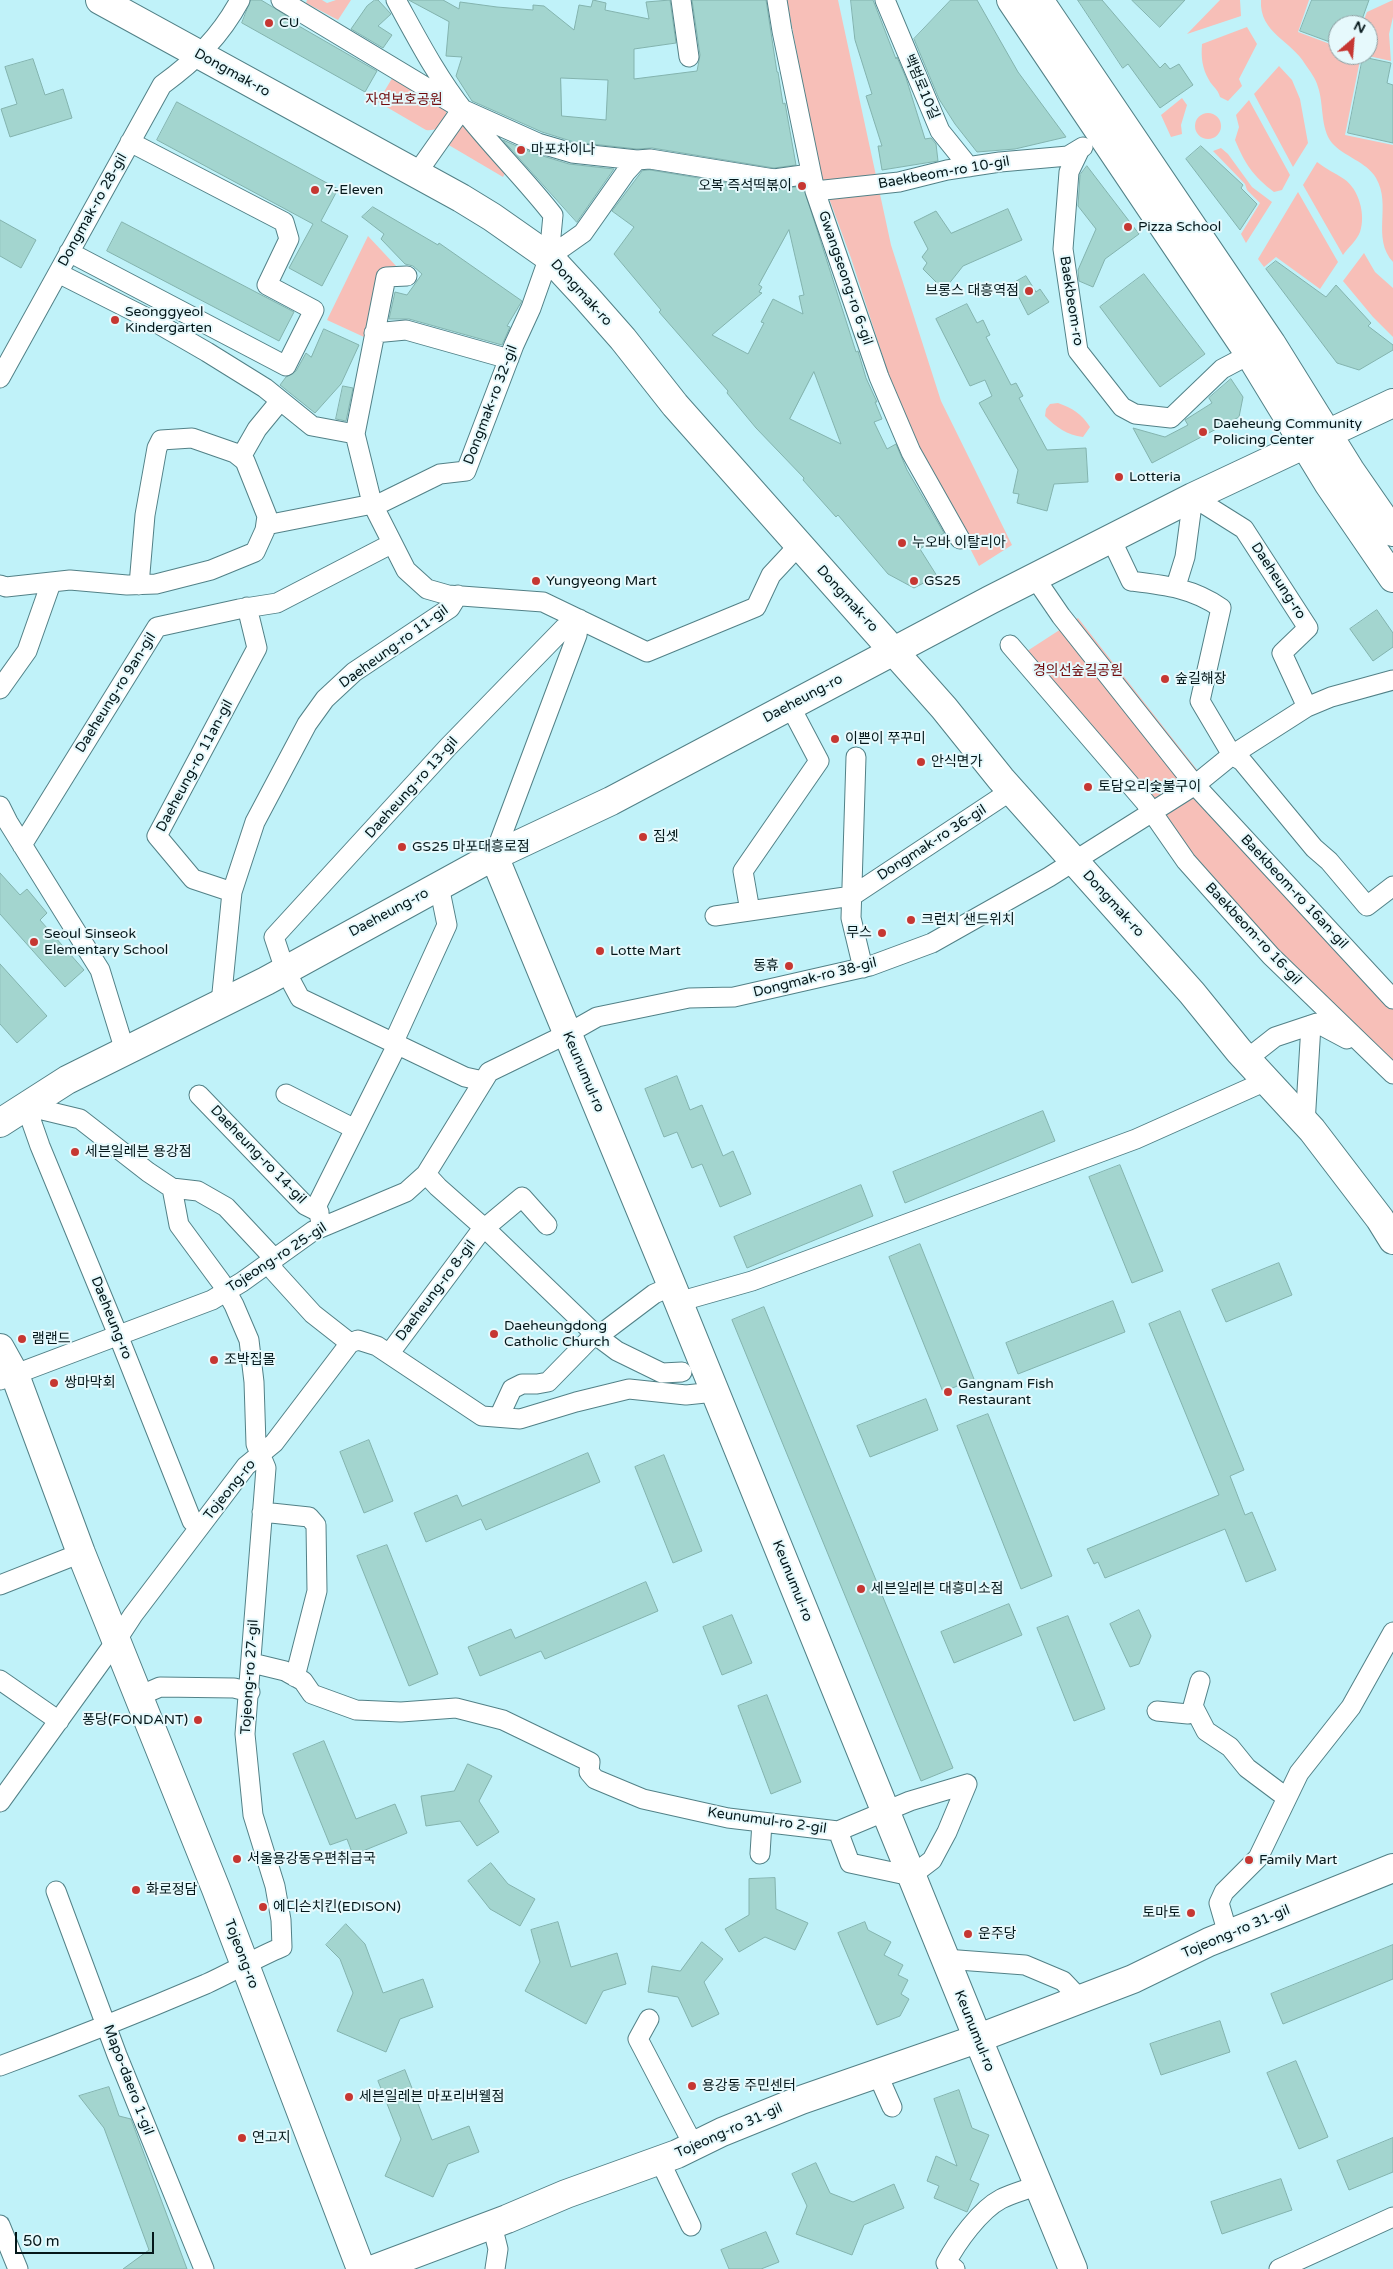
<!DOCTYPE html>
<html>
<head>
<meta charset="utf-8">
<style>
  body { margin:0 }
  #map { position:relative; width:1393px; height:2269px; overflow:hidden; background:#c0f2f9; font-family:"Varela Round",sans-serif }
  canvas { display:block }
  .north { position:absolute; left:1328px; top:15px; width:50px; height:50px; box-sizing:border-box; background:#e6f9fc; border:1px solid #8c9fa2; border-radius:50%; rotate:27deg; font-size:14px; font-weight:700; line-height:20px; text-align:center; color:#04171a }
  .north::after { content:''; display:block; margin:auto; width:18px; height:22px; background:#c63732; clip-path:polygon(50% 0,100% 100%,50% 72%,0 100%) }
  .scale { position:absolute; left:15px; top:2232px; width:139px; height:22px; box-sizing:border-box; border:2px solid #04171a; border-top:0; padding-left:6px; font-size:15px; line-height:18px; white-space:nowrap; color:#04171a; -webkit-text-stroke:4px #e6f9fc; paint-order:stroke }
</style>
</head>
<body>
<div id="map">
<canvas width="1393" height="2269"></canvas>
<div class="north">N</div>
<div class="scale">50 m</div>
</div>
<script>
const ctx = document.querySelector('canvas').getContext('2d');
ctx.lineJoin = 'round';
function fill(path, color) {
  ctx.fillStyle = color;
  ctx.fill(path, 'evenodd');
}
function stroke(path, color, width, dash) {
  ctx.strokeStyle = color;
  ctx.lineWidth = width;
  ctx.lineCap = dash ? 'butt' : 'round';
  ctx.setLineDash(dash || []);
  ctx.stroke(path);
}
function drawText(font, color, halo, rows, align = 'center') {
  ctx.font = font + ' "Varela Round","Noto Sans KR",sans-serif';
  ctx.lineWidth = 4;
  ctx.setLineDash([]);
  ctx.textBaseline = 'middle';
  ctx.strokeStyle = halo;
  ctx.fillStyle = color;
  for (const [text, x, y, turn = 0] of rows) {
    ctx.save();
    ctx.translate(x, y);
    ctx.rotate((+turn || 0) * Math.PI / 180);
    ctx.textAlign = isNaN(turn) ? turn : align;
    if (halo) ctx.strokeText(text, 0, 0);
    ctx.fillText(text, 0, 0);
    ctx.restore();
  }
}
fill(new Path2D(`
  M307,0H322L327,3L336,0H351L338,20L306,3Z
  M787,0H838L891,245L941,401L1012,545L979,566L901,413L851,258L819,171Z
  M1220,0H1240L1241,16L1187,34Z
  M1261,0H1309L1298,32L1338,47V55H1361L1345,135L1393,145V262C1371,238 1392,205 1376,178C1367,162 1343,156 1332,143C1320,128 1324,104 1318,87C1316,79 1310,71 1305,64C1292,41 1259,33 1261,0Z
  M1393,0V17L1389,34L1391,61L1364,55H1368V25H1362L1367,12Z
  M1247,27L1257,44L1239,79L1242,86L1228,101L1220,97C1218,89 1212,86 1209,80C1202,68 1201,57 1202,44Z
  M1279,66L1292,80L1300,99L1308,143L1293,167L1254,94Z
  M394,75L445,108C451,121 438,132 426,130L378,102Z
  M1182,98L1187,105L1181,125L1182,134L1171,137L1161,115Z
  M1249,100L1290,175L1282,190L1274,192C1253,176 1245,164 1235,140L1239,127L1236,115Z
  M1195 126a13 13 0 1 1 26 0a13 13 0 1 1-26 0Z
  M463,122L505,173L503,177L447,144Z
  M1221,148L1228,154L1252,187L1272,202L1246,243L1241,234L1260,203L1247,190L1245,184L1213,151Z
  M1317,162C1326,169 1335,173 1344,179C1359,189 1366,215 1360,232C1357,240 1348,248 1343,255L1303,185Z
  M1298,192L1338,262L1320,289L1276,257L1264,267L1258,259Z
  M368,236L397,267L378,274L364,337L327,320Z
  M1364,253L1375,272L1393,288V337L1373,317L1343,281Z
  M1058,403C1072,408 1082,414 1090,427L1083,437C1067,435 1056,427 1045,416L1046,409L1050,404Z
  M1078,618L1231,813L1393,984V1077L1192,860L1021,655Z`), '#f7bfb8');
const building = new Path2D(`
  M251,0H261L271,6L298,23L297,25L377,71L365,92L242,23Z
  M375,0H378L391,14L378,26L392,35L383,48L351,29L367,6Z
  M409,0H443L459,9L460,2L497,7L533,10V5L544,6L574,30L579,5L591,7L593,0L606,3L605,10L649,19L646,2L670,0L676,43L634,49V79L697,71L700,55L692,0H766L777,72H778L783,104L785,103L796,165L774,168L652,148L637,149L574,142L542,132L472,101L456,76L462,57L446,56L449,22ZM561,78L608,80L606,120L562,116Z
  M851,0H873L896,59L897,57L906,78L925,139L931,138L936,144L938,161L882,170L878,146H882L866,96L872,94L855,40Z
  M951,0H977L1018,72L1066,137L1015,149L977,152L955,124L939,99L914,39Z
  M1078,0H1102L1160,68L1165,63L1170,69L1179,64L1193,85L1160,108L1128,64L1123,68Z
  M1132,0H1185L1160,27Z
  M1312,0H1369L1360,25H1338V45L1300,31Z
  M1363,57L1391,63L1387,83L1393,85V143L1348,133Z
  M33,59L45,95L63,89L72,118L10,137L1,109L17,104L5,67Z
  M177,102L338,189L321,221L348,236L322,286L289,268L313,224L157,140Z
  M503,140L533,153L569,164L614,169L577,222Z
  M1201,146L1243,185L1241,188L1257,204L1240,230L1186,159Z
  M1087,166L1139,234L1105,259L1093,287L1079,281L1078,270L1096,229L1078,206L1080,175Z
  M650,170L772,190L803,186L856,352L858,351L866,378L877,402H875L882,419L874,422L887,449L896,444L907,470L944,533L920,549L937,576L914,588L888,574L838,515L836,517L803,480L804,478L756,428L727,393L728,391L659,312L661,310L614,254L634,227L612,211L642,171ZM789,230L804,295L799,296L803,314L773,299L761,322L764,323L748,354L712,335L762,293L759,292L762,287L759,285ZM814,372L841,444L790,419Z
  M373,207L438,245L439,243L522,301L507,326L510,327L502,345L409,319H389L395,292L407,295L422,274L413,266L405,264L381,239L384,234L362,217Z
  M1008,209L1022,240L963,266L944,290L923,269L927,263L922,257L928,249L914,222L936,211L951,233Z
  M0,220L36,240L21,268L0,256Z
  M122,222L294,312L279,341L107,251Z
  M1276,261L1326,297L1336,285L1371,323L1368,326L1393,345V350L1359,370L1337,363L1266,269Z
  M1144,274L1205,354L1160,387L1100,307Z
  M1026,276L1036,292L1040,289L1049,302L1028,315L1012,284Z
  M967,304L977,323L983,320L990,335L986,337L1011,385L1016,383L1023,396L1019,398L1047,450L1086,448L1088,482L1054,484L1047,511L1017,503L1019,494L1013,493L1018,470L979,403L992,396L985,380L970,386L936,319Z
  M324,329L359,345L341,384L315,413L280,385L286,377L296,371L306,353L311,357Z
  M1231,379L1243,397L1239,417L1152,463L1133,428L1165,437L1188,425L1185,420L1212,403L1209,398Z
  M343,386L353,388L346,421L336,419Z
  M1377,610L1393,633V647L1373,661L1350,629Z
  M0,873L20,895L27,889L47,913L40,920L84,970L65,987L0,914Z
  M0,964L47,1016L17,1043L0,1024Z
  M677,1076L690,1110L702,1105L723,1156L733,1151L751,1194L720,1207L702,1164L692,1168L677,1132L664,1137L645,1089Z
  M1043,1111L1055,1141L905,1203L893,1172Z
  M1120,1165L1163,1271L1132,1283L1089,1177Z
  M861,1185L873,1216L747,1268L734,1237Z
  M920,1244L974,1379L943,1392L889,1257Z
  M1279,1263L1292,1295L1226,1322L1212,1290Z
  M1113,1301L1125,1332L1018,1374L1006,1343Z
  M764,1307L953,1768L921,1781L732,1320Z
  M1180,1311L1244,1470L1230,1476L1245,1515L1252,1512L1276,1570L1246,1582L1225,1529L1105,1578L1098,1562L1094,1564L1087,1549L1219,1495L1149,1324Z
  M926,1399L938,1430L870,1457L857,1426Z
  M988,1414L1052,1576L1021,1589L957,1426Z
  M369,1440L393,1501L364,1513L340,1452Z
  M588,1453L600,1482L486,1530L481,1519L426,1542L414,1513L457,1495L462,1506Z
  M664,1455L702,1551L673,1563L635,1467Z
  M387,1545L438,1674L409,1686L357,1556Z
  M646,1582L658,1611L545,1659L541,1651L480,1676L468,1647L511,1629L515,1638Z
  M1009,1604L1022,1635L954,1663L941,1632Z
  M1139,1610L1151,1636L1139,1664L1130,1667L1110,1624Z
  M732,1615L752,1663L722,1675L703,1627Z
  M1068,1616L1105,1709L1074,1721L1037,1628Z
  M767,1695L801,1782L771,1794L738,1706Z
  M324,1741L356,1819L395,1804L407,1833L353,1855L347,1839L330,1845L293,1754Z
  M468,1764L492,1776L479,1801L499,1832L477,1846L460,1821L426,1826L421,1796L454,1791Z
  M491,1863L508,1884L535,1899L520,1926L490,1909L468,1881Z
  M775,1878L776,1909L808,1923L795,1950L765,1937L739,1952L725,1929L749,1915V1879Z
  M558,1922L571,1967L617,1953L626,1984L603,1991L586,2024L525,1991L540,1962L531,1930Z
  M865,1922L868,1930L891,1942L884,1955L903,1965L898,1975L908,1980L901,1994L909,1999L900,2016L877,2025L838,1933Z
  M346,1924L365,1944L383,1993L423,1979L433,2007L400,2019L386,2052L337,2031L353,1993L340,1959L326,1945Z
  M702,1942L723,1959L704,1982L719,2014L692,2027L678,1997L648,1992L652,1966L680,1971Z
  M1393,1945V1979L1283,2024L1271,1994Z
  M1220,2021L1230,2052L1161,2075L1150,2044Z
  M1296,2061L1328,2137L1299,2149L1267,2073Z
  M405,2070L432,2140L469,2126L479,2152L448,2164L433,2197L385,2176L401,2139L378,2081Z
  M109,2087L119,2116L131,2119L187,2269H123L149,2250L104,2128L79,2096Z
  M959,2090L972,2128L989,2135L970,2180L979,2184L967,2212L934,2198L939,2186L927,2181L936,2156L957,2166L934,2099Z
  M1393,2138V2172L1349,2190L1337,2161Z
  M816,2163L830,2193L853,2202L894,2184L904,2208L864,2225L852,2255L796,2234L807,2206L792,2174Z
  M1281,2179L1292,2210L1222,2234L1211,2202Z
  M766,2232L779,2262L761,2269H729L721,2250Z`);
fill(building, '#a3d5cf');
stroke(building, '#83b3ae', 1);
const street = new Path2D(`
  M281,0L462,109L538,143L572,153L637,160L650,159L774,179L810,174
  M681,0L689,57
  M777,0L782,31L815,191L879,377L911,452L960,539
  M885,0L940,131L969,167
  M1080,149L1069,172L1063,249L1078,351L1122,407L1135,414L1171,418L1222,369L1260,349
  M417,173L462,109
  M815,191L899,182L947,170L1000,162L1068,156L1083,147
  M69,252L286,366L314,310L267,285L289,239L284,222L130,142
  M549,257L583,233L626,172L637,160
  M58,273L155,322L207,352L265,388L312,426L355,434
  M407,276L386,277L355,434L372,503L406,570L427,589L448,595L543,602L647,652L756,607L771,575L799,545
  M374,333L406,330L509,359
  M0,378L162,85C196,60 220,37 240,0
  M241,457L257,429L280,401
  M266,525L383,502L440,474L466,471L514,345L531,308L549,257L553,215C525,179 492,147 464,111C437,77 417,38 396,0
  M1111,539L1131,581C1164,585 1193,588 1221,608L1200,701L1232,755L1242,761L1314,848L1329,861L1367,906L1393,886
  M1035,578L1061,616L1195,785L1393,999
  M0,585L6,587L70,580L127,585L156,584L211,570L255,552L265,530L267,516L245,461L235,453L192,438L161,440L157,448L145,515L139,585
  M1176,586L1185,557L1193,497L1244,529L1308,628L1282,653L1307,707
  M1010,645L1145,802L1186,861L1210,888L1271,956L1393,1074
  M0,689L27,651L51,583
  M856,757L851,918L863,968
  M0,806L8,822L100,970L125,1051
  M22,845L157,627L239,609L277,603L391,544
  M494,856L577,635L579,619
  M232,892L193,879L157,836L257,648L247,607
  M750,911L743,871L819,761L790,706
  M715,916L852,896L1012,790
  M221,1003L232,892L255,822L307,724L325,699L354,672L450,608L458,595
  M1247,1059L1275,1037L1317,1023L1347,1039
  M483,1081L465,1077L300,998L285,970L274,937L448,747L564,628L579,619
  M286,1094L355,1129
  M199,1095L305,1205L319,1212
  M26,1106L40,1146L118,1335L192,1521L199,1528
  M26,1106L80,1119L148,1172L172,1188L198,1191L226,1207L269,1253L274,1271L313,1314L350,1343
  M1305,1124L1311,1025
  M426,1174L438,1187L491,1234L597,1336L617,1351L662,1373L682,1372
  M322,1227L317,1205L394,1051L396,1037L447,925L439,886
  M678,1302L752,1281L1136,1139L1266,1081
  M350,1343L358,1340L377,1346L482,1416L520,1419L576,1402L629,1389L686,1395L715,1392
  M389,1354L480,1232L522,1197L547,1225
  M0,1380L212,1300L242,1282L313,1231L406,1192L426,1174L489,1072L567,1034L597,1017L689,998L734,997L870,966L932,943L1049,877L1195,785L1232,755L1307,707L1331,697L1393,680
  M499,1417L512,1389L522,1384H537L548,1382L590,1339L605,1331L654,1294L672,1286
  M262,1512L309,1517L316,1525L317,1591L295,1677
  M0,1585L81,1553
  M252,1663L285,1671L303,1681L312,1694L356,1710L401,1712L456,1708L503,1720L590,1762L589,1772L595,1779L643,1799L728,1818L838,1831L910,1801L967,1784
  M0,1680L59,1721
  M1200,1681L1193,1706L1206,1731L1230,1747L1247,1768L1287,1798
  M139,1696L160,1687L234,1688L250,1692
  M1157,1711L1188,1714L1195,1711
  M0,1802L116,1641L133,1615L246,1466L274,1443L350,1343
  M838,1831L850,1863L911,1876L932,1860L947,1832L967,1784
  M760,1854L762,1822
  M56,1891L117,2055L204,2269
  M1228,1934L1219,1903L1224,1892L1258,1858L1299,1773L1351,1707L1393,1632
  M945,1959L1025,1965L1063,1981L1080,1999
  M649,2019L638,2039L694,2146
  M0,2066C70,2040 138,2013 206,1984C232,1972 256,1958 282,1947L281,1920L275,1886L253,1815L245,1734L266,1468L256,1444L254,1382L249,1340L234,1305L221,1282L179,1225L172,1188
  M877,2073L892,2107
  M660,2161L691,2226
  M0,2225L18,2269
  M492,2225L498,2249L495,2269
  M955,2269L946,2263C957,2242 980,2210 1001,2199C1013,2193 1026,2190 1038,2185
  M1279,2269L1393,2217`);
const secondary = new Path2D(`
  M100,0L461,198L492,217L549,257L586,297L623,339L675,405L944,708L1001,779L1192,993L1239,1051L1312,1130L1380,1219L1393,1240
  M1011,0L1250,355L1328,483L1393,578
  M1039,0L1271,343L1350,470L1393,532
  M494,856L672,1286L978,2039L1073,2269
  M0,1123L67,1080L266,981L494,856L611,801L990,600L1193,497L1393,403
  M0,1348L15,1375L81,1553L216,1889L361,2269
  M374,2269L507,2219L566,2194L677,2154L722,2132L801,2100L971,2041L1133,1979L1209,1942L1393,1868`);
stroke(street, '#528187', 21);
stroke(secondary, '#528187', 30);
stroke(street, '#fff', 19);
stroke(secondary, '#fff', 28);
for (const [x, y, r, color] of [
  [269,23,5,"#c63732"],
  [521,150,5,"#c63732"],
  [802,186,5,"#c63732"],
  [315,190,5,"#c63732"],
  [1128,227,5,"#c63732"],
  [1029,291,5,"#c63732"],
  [115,320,5,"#c63732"],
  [1203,432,5,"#c63732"],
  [1119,477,5,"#c63732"],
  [902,543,5,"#c63732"],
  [536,581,5,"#c63732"],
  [914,581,5,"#c63732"],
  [1165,679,5,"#c63732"],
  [835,739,5,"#c63732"],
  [921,762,5,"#c63732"],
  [1088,787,5,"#c63732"],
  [643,837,5,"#c63732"],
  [402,847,5,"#c63732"],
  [911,920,5,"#c63732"],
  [882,933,5,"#c63732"],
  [34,942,5,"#c63732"],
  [600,951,5,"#c63732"],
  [789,966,5,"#c63732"],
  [75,1152,5,"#c63732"],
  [494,1334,5,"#c63732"],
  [22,1339,5,"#c63732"],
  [214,1360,5,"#c63732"],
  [54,1383,5,"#c63732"],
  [948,1392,5,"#c63732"],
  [861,1589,5,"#c63732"],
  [198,1720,5,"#c63732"],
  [237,1859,5,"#c63732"],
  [1249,1860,5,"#c63732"],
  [136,1890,5,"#c63732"],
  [263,1907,5,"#c63732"],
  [1191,1913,5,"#c63732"],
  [968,1934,5,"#c63732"],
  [692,2086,5,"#c63732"],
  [349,2097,5,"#c63732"],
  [242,2138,5,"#c63732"]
]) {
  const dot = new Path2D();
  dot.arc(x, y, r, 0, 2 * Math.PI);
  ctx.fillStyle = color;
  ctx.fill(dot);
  stroke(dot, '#e6f9fc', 2);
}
drawText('14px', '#04171a', '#e6f9fc', [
  ["CU",279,23],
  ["마포차이나",531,150],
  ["오복 즉석떡볶이",792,186,"right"],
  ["7-Eleven",325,190],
  ["Pizza School",1138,227],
  ["브롱스 대흥역점",1019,291,"right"],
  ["Seonggyeol",125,312],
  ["Kindergarten",125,328],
  ["Daeheung Community",1213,424],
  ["Policing Center",1213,440],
  ["Lotteria",1129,477],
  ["누오바 이탈리아",912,543],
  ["Yungyeong Mart",546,581],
  ["GS25",924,581],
  ["숲길해장",1175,679],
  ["이쁜이 쭈꾸미",845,739],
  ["안식면가",931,762],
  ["토담오리숯불구이",1098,787],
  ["짐셋",653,837],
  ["GS25 마포대흥로점",412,847],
  ["크런치 샌드위치",921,920],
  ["무스",872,933,"right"],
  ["Seoul Sinseok",44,934],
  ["Elementary School",44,950],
  ["Lotte Mart",610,951],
  ["동휴",779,966,"right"],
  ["세븐일레븐 용강점",85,1152],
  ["Daeheungdong",504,1326],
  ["Catholic Church",504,1342],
  ["램랜드",32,1339],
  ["조박집몰",224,1360],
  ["쌍마막회",64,1383],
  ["Gangnam Fish",958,1384],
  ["Restaurant",958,1400],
  ["세븐일레븐 대흥미소점",871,1589],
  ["퐁당(FONDANT)",188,1720,"right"],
  ["서울용강동우편취급국",247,1859],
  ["Family Mart",1259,1860],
  ["화로정담",146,1890],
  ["에디슨치킨(EDISON)",273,1907],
  ["토마토",1181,1913,"right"],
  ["운주당",978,1934],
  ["용강동 주민센터",702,2086],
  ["세븐일레븐 마포리버웰점",359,2097],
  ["연고지",252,2138]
], 'left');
drawText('14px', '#04171a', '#e6f9fc', [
  ["Dongmak-ro",232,73,29],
  ["백범로10길",921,87,67],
  ["Baekbeom-ro 10-gil",944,173,-10],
  ["Dongmak-ro 28-gil",93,210,-61],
  ["Gwangseong-ro 6-gil",845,278,71],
  ["Dongmak-ro",581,293,48],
  ["Baekbeom-ro",1071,301,81],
  ["Dongmak-ro 32-gil",491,405,-69],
  ["Daeheung-ro",1278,581,57],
  ["Dongmak-ro",847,599,48],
  ["Daeheung-ro 11-gil",394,647,-36],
  ["Daeheung-ro 9an-gil",116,693,-58],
  ["Daeheung-ro",803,699,-28],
  ["Daeheung-ro 11an-gil",195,766,-62],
  ["Daeheung-ro 13-gil",412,788,-48],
  ["Dongmak-ro 36-gil",932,843,-33],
  ["Baekbeom-ro 16an-gil",1294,892,47],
  ["Dongmak-ro",1113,904,48],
  ["Daeheung-ro",389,913,-28],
  ["Baekbeom-ro 16-gil",1253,934,47],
  ["Dongmak-ro 38-gil",815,978,-14],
  ["Keunumul-ro",583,1072,67],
  ["Daeheung-ro 14-gil",258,1155,46],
  ["Tojeong-ro 25-gil",277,1258,-33],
  ["Daeheung-ro 8-gil",436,1291,-53],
  ["Daeheung-ro",111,1318,68],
  ["Tojeong-ro",230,1490,-51],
  ["Keunumul-ro",792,1581,68],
  ["Tojeong-ro 27-gil",250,1677,-86],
  ["Keunumul-ro 2-gil",767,1821,8],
  ["Tojeong-ro 31-gil",1236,1932,-23],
  ["Tojeong-ro",241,1954,69],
  ["Keunumul-ro",974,2031,68],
  ["Mapo-daero 1-gil",128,2080,69],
  ["Tojeong-ro 31-gil",729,2131,-24]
]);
drawText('14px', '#710b0d', '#e6f9fc', [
  ["자연보호공원",404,100],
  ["경의선숲길공원",1078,671]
]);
</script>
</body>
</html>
